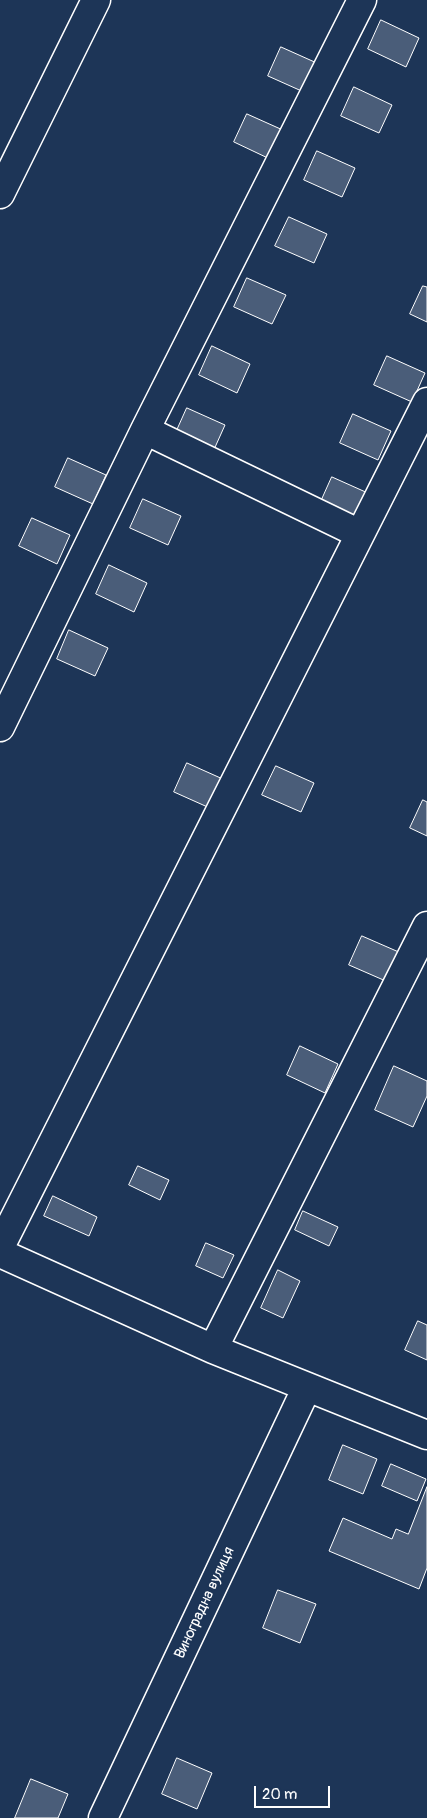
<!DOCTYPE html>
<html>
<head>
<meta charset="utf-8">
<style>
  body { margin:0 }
  #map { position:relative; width:427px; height:1818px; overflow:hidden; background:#1d3557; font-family:Pangolin,sans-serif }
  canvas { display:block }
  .scale { position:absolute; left:254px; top:1786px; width:76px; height:22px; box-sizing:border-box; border:2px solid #fff; border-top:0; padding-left:6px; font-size:15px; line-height:18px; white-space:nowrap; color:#fff; -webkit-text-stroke:4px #1d3557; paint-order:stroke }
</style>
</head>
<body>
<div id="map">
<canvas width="427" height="1818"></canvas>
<div class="scale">20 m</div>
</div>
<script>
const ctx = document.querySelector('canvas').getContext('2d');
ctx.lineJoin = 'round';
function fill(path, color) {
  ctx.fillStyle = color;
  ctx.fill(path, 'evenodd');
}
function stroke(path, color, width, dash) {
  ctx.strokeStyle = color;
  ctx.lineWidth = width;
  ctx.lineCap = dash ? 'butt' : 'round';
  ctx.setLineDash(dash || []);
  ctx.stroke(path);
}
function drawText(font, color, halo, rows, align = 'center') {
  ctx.font = font + ' Pangolin,sans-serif';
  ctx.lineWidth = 4;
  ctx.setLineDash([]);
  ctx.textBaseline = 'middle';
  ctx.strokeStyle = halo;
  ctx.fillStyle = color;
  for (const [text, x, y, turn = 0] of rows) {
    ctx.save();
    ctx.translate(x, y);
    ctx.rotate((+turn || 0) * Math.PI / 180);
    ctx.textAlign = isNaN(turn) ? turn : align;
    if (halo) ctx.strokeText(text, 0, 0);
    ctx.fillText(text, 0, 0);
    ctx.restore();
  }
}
const building = new Path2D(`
  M381,20L419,38L406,67L368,49Z
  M281,47L319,64L306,93L268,76Z
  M354,87L392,105L379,133L341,116Z
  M247,114L285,131L272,160L234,142Z
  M317,151L355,168L342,197L304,180Z
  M289,217L327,234L314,263L275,246Z
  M247,278L286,295L272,324L234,307Z
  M423,286L427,287V322L410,314Z
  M212,346L250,364L237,393L199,375Z
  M387,356L425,373L412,402L374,385Z
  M187,408L225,425L212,454L174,437Z
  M353,414L391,431L378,460L340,443Z
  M68,458L106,475L93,504L55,487Z
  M332,477L370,494L357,523L319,506Z
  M143,499L181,516L168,545L130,528Z
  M32,518L70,535L57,564L19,546Z
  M109,565L147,583L134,612L96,594Z
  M69,630L108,648L95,676L57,659Z
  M187,763L225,780L212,809L174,792Z
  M276,766L314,783L301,812L262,795Z
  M423,800L427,802V836L410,828Z
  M362,936L401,953L388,982L349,965Z
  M300,1046L338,1064L325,1093L287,1075Z
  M394,1066L427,1081V1096L413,1127L375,1110Z
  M138,1166L169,1180L160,1200L129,1185Z
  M53,1196L97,1217L89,1236L44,1216Z
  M303,1211L338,1227L329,1246L295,1230Z
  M206,1243L234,1255L223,1278L196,1266Z
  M278,1270L300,1281L283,1318L261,1308Z
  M418,1321L427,1325V1360L405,1350Z
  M343,1445L377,1459L363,1494L329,1480Z
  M391,1464L426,1479L417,1501L382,1486Z
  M427,1487V1568L419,1589L329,1551L343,1518L392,1539L396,1529L408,1534Z
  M278,1590L316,1604L300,1643L263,1628Z
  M177,1758L212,1773L197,1809L162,1794Z
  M31,1779L68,1794L58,1818H15Z`);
fill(building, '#4a5d79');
stroke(building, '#fff', 1);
const street = new Path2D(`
  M0,194L96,0
  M145,430L360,534
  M0,727L145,430L362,0
  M0,1247L427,402
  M0,1253L213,1349L427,1435
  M213,1349L427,926
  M103,1818L307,1387`);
stroke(street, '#fff', 31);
stroke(street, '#1d3557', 28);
drawText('15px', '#fff', '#1d3557', [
  ["Виноградна вулиця",205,1603,-65]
]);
</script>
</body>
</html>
